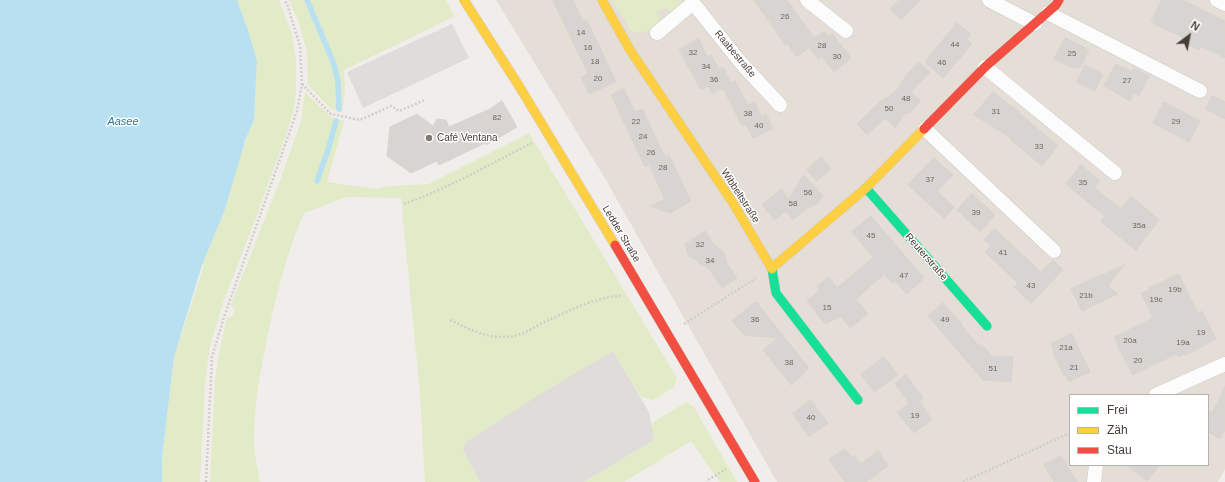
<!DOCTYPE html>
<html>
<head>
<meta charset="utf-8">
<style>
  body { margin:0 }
  #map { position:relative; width:1225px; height:482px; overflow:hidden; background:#f0edea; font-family:Helvetica,sans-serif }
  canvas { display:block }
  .legend { position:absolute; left:1069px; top:394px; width:140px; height:72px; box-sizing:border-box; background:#fff; border:1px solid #b5b2ae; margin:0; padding:5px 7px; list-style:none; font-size:12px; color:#473e35 }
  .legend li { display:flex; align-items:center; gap:8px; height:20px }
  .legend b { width:20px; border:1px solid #b5b2ae }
  .north { position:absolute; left:1169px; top:16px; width:40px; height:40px; -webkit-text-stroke:3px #fff; paint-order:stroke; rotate:32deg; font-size:11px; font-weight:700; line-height:16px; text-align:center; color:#473e35 }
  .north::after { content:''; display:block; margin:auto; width:14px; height:18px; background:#473e35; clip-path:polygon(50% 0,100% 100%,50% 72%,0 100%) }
</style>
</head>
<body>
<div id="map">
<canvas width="1225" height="482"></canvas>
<ul class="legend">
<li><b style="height:5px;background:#16e098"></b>Frei</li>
<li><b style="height:5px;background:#ffcf43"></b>Zäh</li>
<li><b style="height:5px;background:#f24e42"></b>Stau</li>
</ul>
<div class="north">N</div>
</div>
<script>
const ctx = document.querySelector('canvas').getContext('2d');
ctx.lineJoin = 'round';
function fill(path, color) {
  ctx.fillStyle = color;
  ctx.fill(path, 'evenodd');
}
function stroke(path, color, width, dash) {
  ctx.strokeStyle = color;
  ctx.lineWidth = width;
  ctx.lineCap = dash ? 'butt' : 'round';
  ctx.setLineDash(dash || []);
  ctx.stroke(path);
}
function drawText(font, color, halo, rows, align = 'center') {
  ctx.font = font + ' Helvetica,sans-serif';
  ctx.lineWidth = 3;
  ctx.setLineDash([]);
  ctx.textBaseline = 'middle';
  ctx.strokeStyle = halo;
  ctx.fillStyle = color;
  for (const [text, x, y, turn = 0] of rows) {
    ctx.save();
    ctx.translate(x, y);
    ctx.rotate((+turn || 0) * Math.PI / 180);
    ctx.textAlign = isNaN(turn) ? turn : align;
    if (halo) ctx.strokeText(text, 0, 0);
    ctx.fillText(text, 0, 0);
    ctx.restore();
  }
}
fill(new Path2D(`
  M496,0H1225V469L1218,482H777L603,175ZM1070,395H1208V465H1070Z`), '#e5ded7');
fill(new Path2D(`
  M237,0H279L291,32L296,58V90L294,109L286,135L255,220L224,300L210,346L205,383L200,482H162V458L174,357L204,265H202L224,212L236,168L247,138H246L254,120L257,61L248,30Z
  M289,0H445L455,16L344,70L345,89L342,113L331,109L308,85L307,52L299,23Z
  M612,0H683L671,12L664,7L655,14L660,16L659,21C649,30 645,36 631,31Z
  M305,92L331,117L344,121L327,182L375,189L389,186L429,184L529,133L677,378L674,387L653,400L641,397L613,351L500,420L463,450L480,482H425L420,393L401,198L347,197L304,213C287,252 276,296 267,338C260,373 253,409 254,446C255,458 258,470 260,482H210L215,381L218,358L227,317H231L235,310L231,305L284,170L301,121Z
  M687,402L694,407L737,482H720L691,441L624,482H584L654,440L651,426L655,421Z`), '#e2ebc8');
fill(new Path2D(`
  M452,24L469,58L363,108L347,72Z
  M613,351L649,412L654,440L584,482H480L463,450L466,442L547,390Z`), '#dfdcd9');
fill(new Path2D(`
  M0,0H237L248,30L257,61L254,120L246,138L224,212L202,265L174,357L162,458V482H0Z`), '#b8e0f0');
stroke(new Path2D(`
  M307,0L334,64L338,82L339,109
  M317,181L328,150L336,121`), '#b8e0f0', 5.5);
const building = new Path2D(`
  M553,0H573L583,21L587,20L616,82L589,94L581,77L588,74Z
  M754,0H787L814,38L824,31L828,36L832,33L851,58L834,72L822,56L818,59L809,47L797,57L787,43L785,44Z
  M899,0H920L901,20L890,9Z
  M1162,0H1183L1225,21V58L1201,46L1199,50L1184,42L1186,39L1151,22Z
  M957,23L971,34L967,39L972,44L943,78L925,62Z
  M1065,38L1089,50L1080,68H1073L1054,59Z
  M699,39L707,57L711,55L719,69L723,67L731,83L735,81L748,105L755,102L761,116L766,114L773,128L753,138L746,124L742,126L723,88L712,94L708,86L701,90L679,50Z
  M919,62L930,72L911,92L921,101L908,114L906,111L895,128L885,118L867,135L857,124L882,100L883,101L898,89L906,75Z
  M1116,64L1132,72L1134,68L1149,76L1139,96L1134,93L1130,101L1104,86Z
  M1085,65L1103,74L1095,91L1077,82Z
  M624,89L635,112L642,109L665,157L669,155L691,201L670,213L650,206L665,199L649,165L645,167L611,95Z
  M993,92L1019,112V113L1058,146L1042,166L1010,139L1011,138L974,115Z
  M1212,96L1225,102V119L1206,109Z
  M502,101L517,127L486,145L485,143L439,165L437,161L411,173L387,156L390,127L417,114L433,126L437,119L446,120L449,127L490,109Z
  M1164,102L1200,121L1189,142L1153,123Z
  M821,157L831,169L817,181L807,170Z
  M934,158L953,175L937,191L954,207L944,218L908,185Z
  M1081,165L1100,181L1094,188L1121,209L1131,196L1159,220L1136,250L1101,222L1105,216L1066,184Z
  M804,175L823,196L818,203L806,209L793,220L786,211L775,220L762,205L781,189L789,199Z
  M972,194L995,215L980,232L957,210Z
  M871,216L924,278L907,294L895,281L892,283L884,274L856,299L868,314L850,328L841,316L826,324L825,322L824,323L807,301L819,291L817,286L829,277L837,288L873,257L852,232Z
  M995,229L1041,272L1053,260L1063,270L1031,303L1014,287L1018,283L985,252L991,246L984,240Z
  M705,231L714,245L723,251L727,263L737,278L722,288L709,269L697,262L696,259L695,260L689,256L685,245Z
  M1124,265L1108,286L1118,294L1082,311L1071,289L1102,274V275Z
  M1179,274L1198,314L1202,311L1216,339L1186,355L1185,354L1178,357L1176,354L1133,375L1117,345L1118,344L1114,337L1153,318L1141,293L1149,290L1148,289Z
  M756,302L809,368L803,373L804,374L791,385L763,350L778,338L744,335L732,321Z
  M943,303L962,324L961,325L979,346L981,344L992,356L1013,357L1011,382L983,380L928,316Z
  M1072,334L1090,372L1069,382L1065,375L1064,376L1053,352L1054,351L1051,344Z
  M884,357L898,374L875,392L861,375Z
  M906,375L923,398L919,401L932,420L914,433L897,412L909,403L895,384Z
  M1225,387V430L1220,439L1208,432V410L1212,412Z
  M811,400L828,423L809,437L793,414Z
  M845,449L852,458L854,455L861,464L878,451L888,466L866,482H845L829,460Z
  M1061,456L1077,482H1054L1044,465Z
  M1127,465H1160L1147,481Z`);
fill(building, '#d8d4d1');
stroke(building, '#d9d4cf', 1);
const street = new Path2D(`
  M807,0L846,31
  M989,0L1035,24
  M1217,0L1225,4
  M1048,13L1200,91
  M657,33L693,3L741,63L780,105
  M985,67L1115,173
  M925,129L1054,251
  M1156,395L1225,364
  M1094,482L1096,465`);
const fast = new Path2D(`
  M866,188L987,326
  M772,269L776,293L858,400`);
const slow = new Path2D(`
  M464,0L519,86L615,245
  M602,0L630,50L733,203L772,269
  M772,268L866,188L924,129`);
const jam = new Path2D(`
  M924,129L985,67L1056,5L1059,0
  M615,245L755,482`);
stroke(street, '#cdc9c5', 15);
stroke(fast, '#d3ccc3', 10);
stroke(slow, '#d3ccc3', 10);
stroke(jam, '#d3ccc3', 10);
stroke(new Path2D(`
  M302,84L331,114L360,120L391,106L399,111L425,100
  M404,204C449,188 490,164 532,143
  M450,320C467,328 483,337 502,337C517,338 530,330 542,323C567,312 596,296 623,296
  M684,324L756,278
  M708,480L726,469
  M206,482L212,357L224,317L297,111L302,84L300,46L287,4L284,0
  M963,482L1070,433`), '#d1ceca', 2.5, [2, 2]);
stroke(street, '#fdfcfc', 14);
stroke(fast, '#16e098', 9);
stroke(slow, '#ffcf43', 9);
stroke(jam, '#f24e42', 9);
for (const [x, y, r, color] of [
  [429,138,4,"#827b74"]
]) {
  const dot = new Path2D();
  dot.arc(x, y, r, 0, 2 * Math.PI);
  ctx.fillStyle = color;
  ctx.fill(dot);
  stroke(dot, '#fff', 1.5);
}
drawText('8px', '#6d655e', null, [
  ["26",785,17],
  ["14",581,33],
  ["44",955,45],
  ["28",822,46],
  ["16",588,48],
  ["32",693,53],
  ["25",1072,54],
  ["30",837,57],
  ["18",595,62],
  ["46",942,63],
  ["34",706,67],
  ["20",598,79],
  ["36",714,80],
  ["27",1127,81],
  ["48",906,99],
  ["50",889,109],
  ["31",996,112],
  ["38",748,114],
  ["82",497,118],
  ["22",636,122],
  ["29",1176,122],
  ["40",759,126],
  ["24",643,137],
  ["33",1039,147],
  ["26",651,153],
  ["28",663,168],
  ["37",930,180],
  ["35",1083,183],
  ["56",808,193],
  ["58",793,204],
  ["39",976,213],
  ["35a",1139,226],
  ["45",871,236],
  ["32",700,245],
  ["41",1003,253],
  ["34",710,261],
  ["47",904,276],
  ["43",1031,286],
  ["19b",1175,290],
  ["21b",1086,296],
  ["19c",1156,300],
  ["15",827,308],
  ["36",755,320],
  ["49",945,320],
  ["19",1201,333],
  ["20a",1130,341],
  ["19a",1183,343],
  ["21a",1066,348],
  ["20",1138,361],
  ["38",789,363],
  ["21",1074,368],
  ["51",993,369],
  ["19",915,416],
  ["40",811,418]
]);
drawText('10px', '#473e35', '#fff', [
  ["Raabestraße",735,54,50],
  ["Wibbeltstraße",740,196,57],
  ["Ledder Straße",621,234,59],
  ["Reuterstraße",926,257,49]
]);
drawText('10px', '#473e35', '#fff', [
  ["Café Ventana",437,138]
], 'left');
drawText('italic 11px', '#267a9e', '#fff', [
  ["Aasee",123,122]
]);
</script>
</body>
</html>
